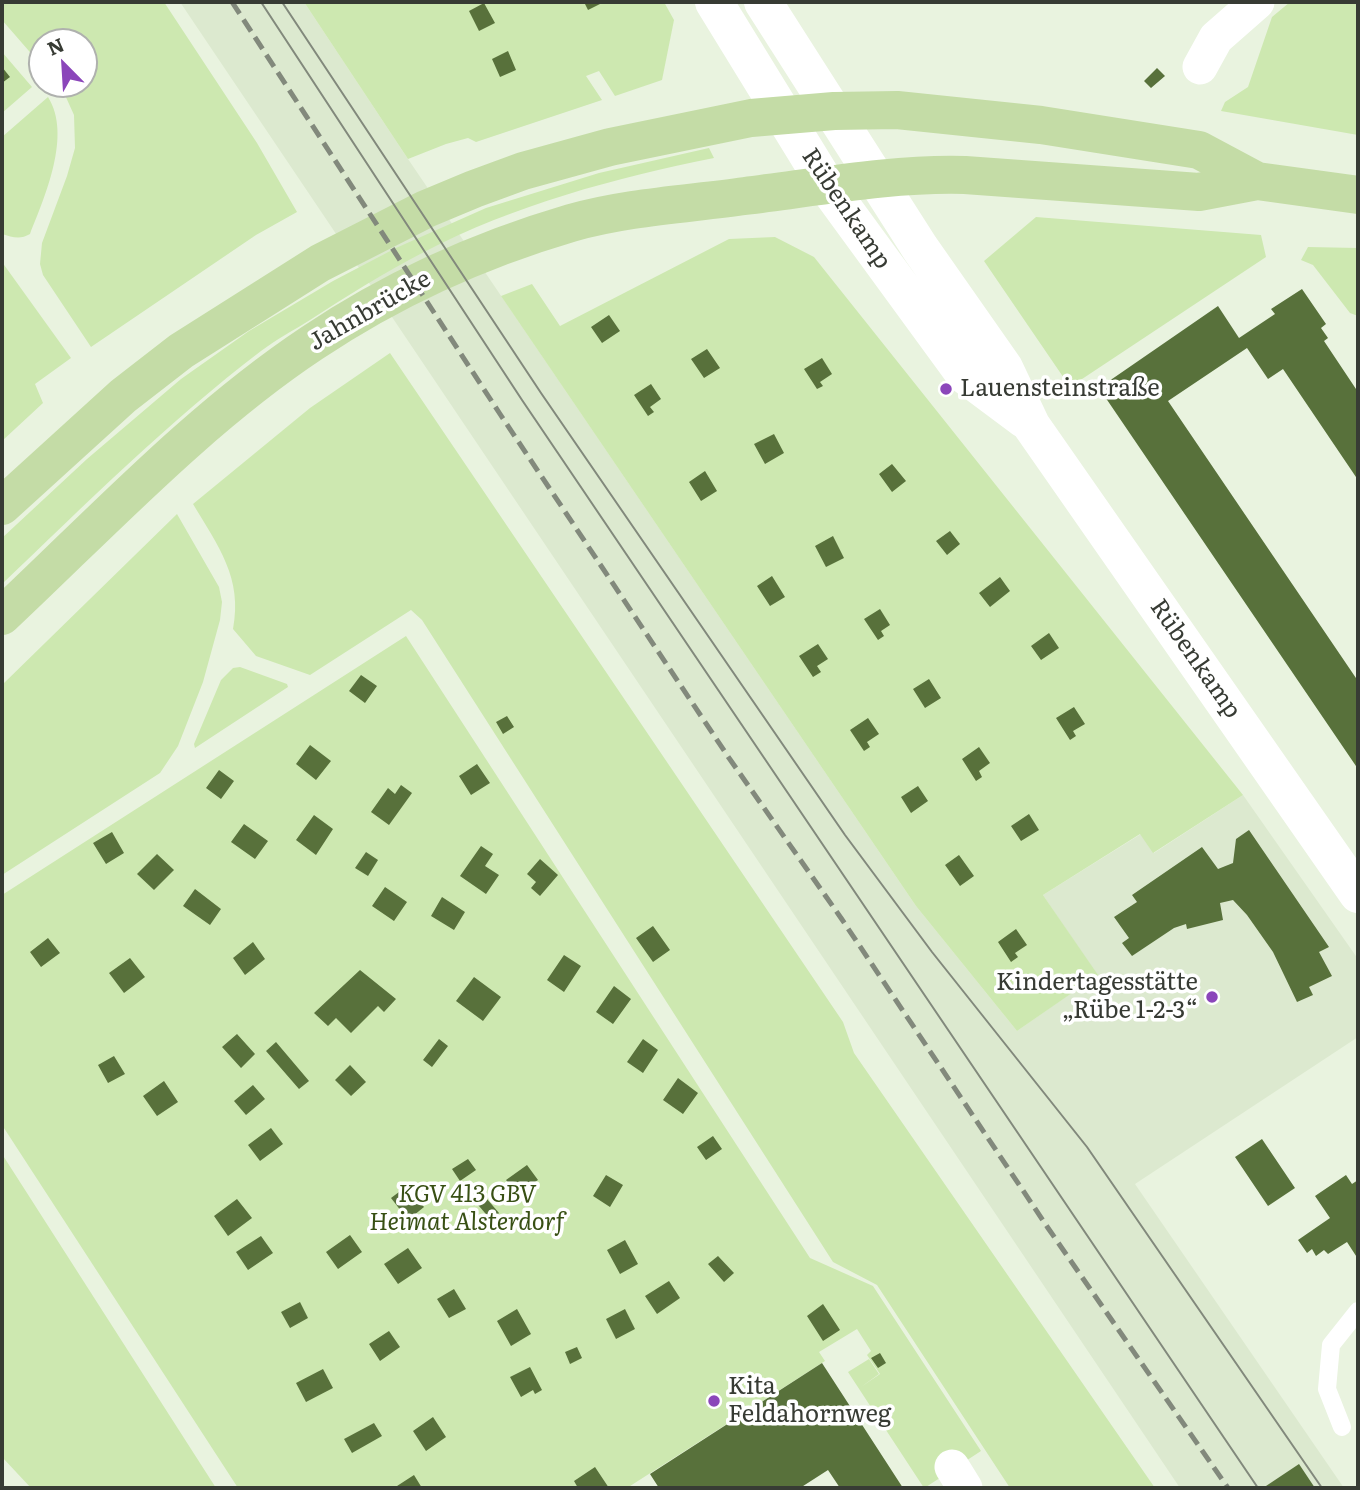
<!DOCTYPE html>
<html>
<head>
<meta charset="utf-8">
<style>
  body { margin:0 }
  #map { position:relative; width:1360px; height:1490px; overflow:hidden; background:#e9f3df; font-family:Literata,serif }
  canvas { display:block }
  .frame { position:absolute; inset:0; border:4px solid #373b34; pointer-events:none }
  .north { position:absolute; left:28px; top:28px; width:70px; height:70px; box-sizing:border-box; background:#fff; border:2px solid #afb1ae; border-radius:50%; rotate:336deg; font-size:19px; font-weight:700; line-height:28px; text-align:center; color:#373b34 }
  .north::after { content:''; display:block; margin:auto; width:24px; height:32px; background:#8b46ba; clip-path:polygon(50% 0,100% 100%,50% 72%,0 100%) }
</style>
</head>
<body>
<div id="map">
<canvas width="1360" height="1490"></canvas>
<div class="frame"></div>
<div class="north">N</div>
</div>
<script>
const ctx = document.querySelector('canvas').getContext('2d');
ctx.lineJoin = 'round';
function fill(path, color) {
  ctx.fillStyle = color;
  ctx.fill(path, 'evenodd');
}
function stroke(path, color, width, dash) {
  ctx.strokeStyle = color;
  ctx.lineWidth = width;
  ctx.lineCap = dash ? 'butt' : 'round';
  ctx.setLineDash(dash || []);
  ctx.stroke(path);
}
function drawText(font, color, halo, rows, align = 'center') {
  ctx.font = font + ' Literata,serif';
  ctx.lineWidth = 7;
  ctx.setLineDash([]);
  ctx.textBaseline = 'middle';
  ctx.strokeStyle = halo;
  ctx.fillStyle = color;
  for (const [text, x, y, turn = 0] of rows) {
    ctx.save();
    ctx.translate(x, y);
    ctx.rotate((+turn || 0) * Math.PI / 180);
    ctx.textAlign = isNaN(turn) ? turn : align;
    if (halo) ctx.strokeText(text, 0, 0);
    ctx.fillText(text, 0, 0);
    ctx.restore();
  }
}
fill(new Path2D(`
  M180,2H304L408,159L916,906L1017,1031L1097,975L1043,895L1141,834L1154,853L1243,795L1358,959V1037L1135,1184L1344,1488H1180Z`), '#dce9cf');
fill(new Path2D(`
  M2,2H164L257,143L297,212L256,235L91,347L43,275L40,264L42,243L67,176L75,148L74,115L60,84H84V42H42V66L2,20Z
  M304,2H664L674,20L662,80L615,96L599,71L586,76L602,100L476,142L468,138L446,144L408,159Z
  M1290,2H1358V135L1221,111L1225,102L1248,87L1272,17Z
  M2,52L32,87L2,113Z
  M48,97C72,135 45,196 30,234C20,240 12,237 2,234V137Z
  M709,148L714,158C615,178 514,205 424,252C385,272 347,296 310,320C294,330 277,339 261,351C169,421 86,504 2,584V538L87,459L181,379L249,331L333,281L396,248L486,208L599,173Z
  M1036,217L1261,235L1266,257L1070,387L984,261Z
  M775,237L814,257L1243,795L1153,853L1140,834L1043,895L1098,975L1017,1031L916,906L501,296L532,284L560,326L729,239Z
  M1308,247L1358,248V316L1350,313L1313,265L1301,260Z
  M2,262L71,358L35,384L43,403L2,441Z
  M390,353L843,1022L854,1053L1155,1488H1010L877,1285L833,1262L422,620L411,610L310,675L256,656L233,629C243,578 218,546 193,504L310,408Z
  M177,514L219,587L222,602L220,620L203,682L178,746L160,773L2,875V685Z
  M406,636L810,1258L873,1286L981,1451L926,1487L924,1488L848,1372L869,1359L879,1374L861,1387L880,1374L867,1355L871,1351L857,1329L819,1352L825,1361L627,1488H238L2,1125V895Z
  M240,667L287,684L288,687L195,748L194,744L221,680L233,668Z
  M2,1154L216,1488H31L2,1457Z`), '#cde8b0');
fill(new Path2D(`
  M584,2H604L588,10Z
  M484,3L495,23L479,31L469,11Z
  M508,51L516,70L500,77L492,59Z
  M2,67L10,77L2,83Z
  M1157,68L1165,76L1151,88L1144,81Z
  M1302,289L1326,324L1321,328L1328,338L1324,341L1358,392V480L1283,369L1268,379L1247,348L1168,401L1358,681V769L1099,388L1218,306L1239,338L1275,314L1271,309Z
  M609,315L620,331L602,343L591,327Z
  M707,349L720,368L704,378L691,359Z
  M822,358L832,374L820,382L823,386L817,389L804,369Z
  M651,384L661,399L650,407L654,412L648,416L634,395Z
  M774,434L784,453L765,464L754,444Z
  M892,464L906,481L892,492L879,474Z
  M705,471L717,491L701,501L689,482Z
  M950,531L960,544L947,555L936,541Z
  M833,536L844,558L826,567L815,546Z
  M772,576L785,597L770,606L757,586Z
  M1000,577L1010,591L990,607L979,593Z
  M880,609L890,625L881,631L884,636L878,640L864,619Z
  M1049,633L1059,648L1041,660L1031,646Z
  M818,644L828,659L817,666L821,672L813,677L799,656Z
  M361,675L377,686L365,703L349,691Z
  M929,679L941,698L925,708L913,689Z
  M1074,707L1085,724L1073,731L1076,736L1070,740L1056,718Z
  M507,716L514,727L503,734L496,722Z
  M868,718L879,734L867,742L870,747L864,751L850,730Z
  M310,745L331,761L316,780L296,764Z
  M979,747L990,763L979,771L982,777L976,781L962,759Z
  M477,764L490,783L471,795L459,776Z
  M219,770L234,781L221,799L206,788Z
  M401,785L412,793L389,825L371,812L388,788L395,794Z
  M918,786L928,801L911,813L901,797Z
  M1029,814L1039,830L1021,841L1011,826Z
  M314,815L333,829L316,855L296,840Z
  M244,824L268,841L255,859L231,842Z
  M1249,830L1329,947L1319,952L1332,976L1309,987L1313,995L1297,1002L1273,952L1247,915L1233,900L1220,903L1223,920L1187,929L1186,924L1174,928L1132,956L1122,943L1129,938L1114,917L1137,902L1132,895L1202,847L1218,869L1233,863L1236,839Z
  M112,832L124,853L106,864L93,843Z
  M481,846L493,854L485,866L499,875L486,894L460,876Z
  M366,852L378,860L368,876L355,868Z
  M157,854L174,870L154,890L137,874Z
  M959,855L974,876L960,886L945,865Z
  M540,859L558,875L540,896L531,888L536,882L527,874Z
  M385,887L407,902L394,921L372,906Z
  M195,889L221,909L210,925L183,906Z
  M442,897L465,912L454,930L431,916Z
  M653,926L670,950L653,962L636,938Z
  M1016,929L1027,945L1015,953L1018,957L1011,962L998,942Z
  M48,938L60,953L41,967L30,952Z
  M253,942L265,959L245,975L233,958Z
  M564,955L581,966L564,992L547,980Z
  M130,958L145,977L124,993L109,973Z
  M360,970L396,999L384,1012L378,1006L351,1033L336,1018L328,1026L314,1013Z
  M474,977L501,997L483,1021L456,1001Z
  M614,986L631,999L613,1024L596,1012Z
  M237,1034L255,1054L241,1068L222,1047Z
  M439,1039L448,1046L432,1067L423,1060Z
  M643,1039L658,1050L643,1073L627,1062Z
  M276,1042L309,1081L299,1089L266,1051Z
  M114,1056L125,1074L108,1083L98,1065Z
  M350,1065L366,1082L351,1096L335,1080Z
  M678,1078L698,1093L683,1114L663,1100Z
  M164,1081L178,1102L157,1116L143,1096Z
  M253,1085L265,1099L246,1115L234,1101Z
  M271,1128L283,1144L260,1161L248,1145Z
  M713,1136L722,1149L706,1160L697,1147Z
  M1262,1139L1295,1188L1268,1206L1235,1157Z
  M468,1159L476,1170L460,1181L452,1169Z
  M527,1165L538,1180L517,1194L506,1180Z
  M606,1175L623,1185L610,1207L593,1196Z
  M1346,1175L1352,1184L1358,1180V1259L1347,1242L1328,1254L1324,1250L1316,1256L1312,1249L1307,1253L1298,1240L1330,1218L1315,1196Z
  M407,1186L424,1207L408,1220L391,1198Z
  M481,1192L499,1213L491,1220L473,1199Z
  M237,1199L252,1218L228,1236L214,1216Z
  M350,1235L362,1252L338,1269L326,1252Z
  M261,1236L273,1253L248,1270L236,1252Z
  M625,1240L638,1264L620,1274L607,1250Z
  M408,1248L422,1268L398,1284L384,1264Z
  M718,1256L734,1273L724,1282L708,1264Z
  M669,1281L680,1298L657,1314L645,1296Z
  M454,1289L466,1309L449,1318L437,1299Z
  M300,1302L308,1318L290,1328L281,1312Z
  M823,1304L840,1330L823,1341L807,1316Z
  M517,1309L531,1334L511,1346L497,1321Z
  M625,1309L635,1329L616,1339L606,1319Z
  M389,1331L400,1347L380,1361L369,1344Z
  M577,1347L582,1358L570,1364L565,1352Z
  M880,1353L886,1363L878,1368L871,1358Z
  M822,1363L903,1488H840L828,1470L800,1488H659L650,1474Z
  M530,1367L542,1390L535,1394L533,1390L521,1397L510,1377Z
  M323,1369L333,1388L306,1402L296,1383Z
  M433,1417L446,1437L426,1451L413,1431Z
  M374,1423L382,1436L352,1453L344,1439Z
  M1299,1464L1315,1488H1263Z
  M595,1467L609,1488H578L574,1481Z
  M414,1475L422,1488H398L397,1486Z`), '#58713b');
stroke(new Path2D(`
  M1342,1427L1327,1389L1331,1345L1358,1311`), '#fff', 18);
stroke(new Path2D(`
  M1200,67L1216,38L1257,2
  M952,1467L965,1488`), '#fff', 35);
stroke(new Path2D(`
  M714,2L827,186L965,375L1024,419
  M763,2L920,248L1004,368L1031,425L1358,894`), '#fff', 38);
stroke(new Path2D(`
  M2,506L123,396L181,351L320,263L426,209L474,189L523,171L610,147L751,118L834,111L897,110L1041,125L1199,150L1257,181L1358,195
  M2,616C101,523 199,418 312,343C391,290 479,250 571,223C627,207 688,204 745,196C818,187 892,173 965,175L1199,192L1257,181`), '#c4dca6', 38);
stroke(new Path2D(`
  M261,2L522,400L1258,1488
  M282,2L541,393L845,835L932,952L1087,1147L1322,1488`), '#82897c', 2);
stroke(new Path2D(`
  M232,2L500,414L729,758L841,918L1048,1228L1228,1488`), '#82897c', 5, [14, 7]);
for (const [x, y, r, color] of [
  [946,389,7,"#8b46ba"],
  [1212,997,7,"#8b46ba"],
  [714,1401,7,"#8b46ba"]
]) {
  const dot = new Path2D();
  dot.arc(x, y, r, 0, 2 * Math.PI);
  ctx.fillStyle = color;
  ctx.fill(dot);
  stroke(dot, '#fff', 2.5);
}
drawText('24px', '#373b34', '#fff', [
  ["Rübenkamp",846,209,56],
  ["Jahnbrücke",370,311,-30],
  ["Rübenkamp",1195,659,55]
]);
drawText('24px', '#373b34', '#fff', [
  ["Lauensteinstraße",960,389],
  ["Kindertagesstätte",1198,983,"right"],
  ["„Rübe 1-2-3“",1198,1011,"right"],
  ["Kita",728,1387],
  ["Feldahornweg",728,1415]
], 'left');
drawText('italic 24px', '#385014', '#fff', [
  ["KGV 413 GBV",467,1195],
  ["Heimat Alsterdorf",467,1223]
]);
</script>
</body>
</html>
